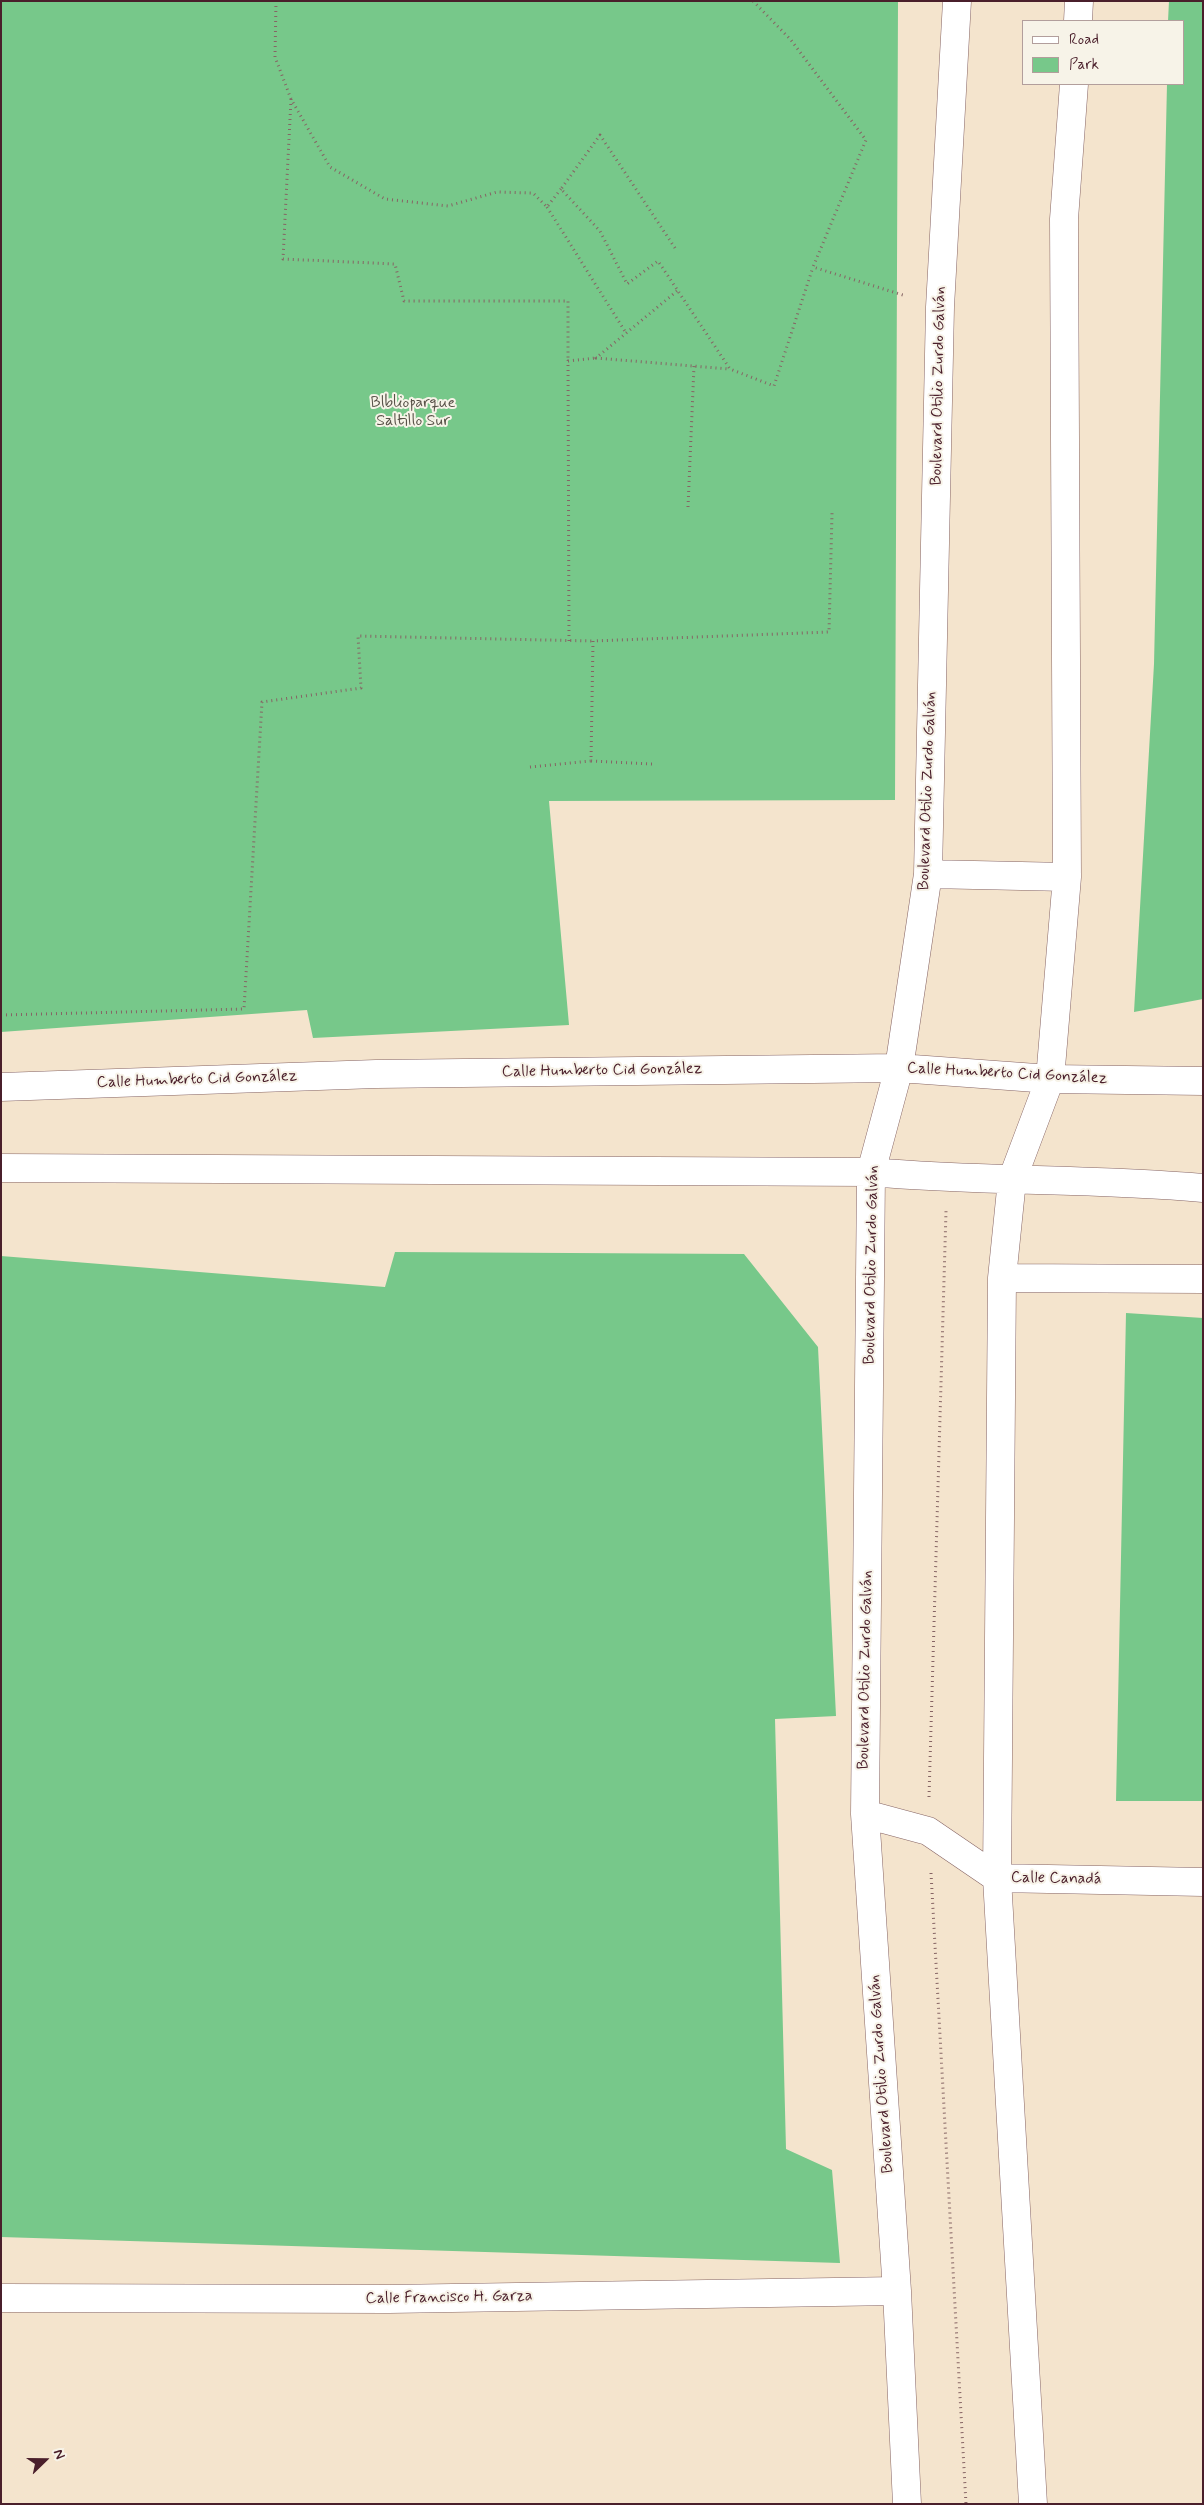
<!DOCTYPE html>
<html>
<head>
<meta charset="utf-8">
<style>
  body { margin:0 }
  #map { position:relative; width:1204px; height:2505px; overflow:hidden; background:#f4e4cd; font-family:Mynerve,sans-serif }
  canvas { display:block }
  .frame { position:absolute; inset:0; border:2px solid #4a1f2b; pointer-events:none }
  .legend { position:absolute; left:1022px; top:20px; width:162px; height:65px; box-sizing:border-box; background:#f7f3e8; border:1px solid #b29e9c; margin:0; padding:6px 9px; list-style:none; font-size:15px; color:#4a1f2b }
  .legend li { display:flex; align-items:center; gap:10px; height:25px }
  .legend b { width:25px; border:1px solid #b29e9c }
  .north { position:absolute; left:20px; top:2435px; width:50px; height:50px; -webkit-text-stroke:4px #f7f3e8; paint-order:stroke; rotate:68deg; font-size:14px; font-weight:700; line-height:20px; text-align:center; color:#4a1f2b }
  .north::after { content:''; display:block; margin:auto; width:18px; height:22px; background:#4a1f2b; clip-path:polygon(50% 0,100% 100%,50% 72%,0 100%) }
</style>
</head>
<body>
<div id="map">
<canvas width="1204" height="2505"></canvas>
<div class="frame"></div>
<ul class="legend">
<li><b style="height:6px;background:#fff"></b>Road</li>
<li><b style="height:14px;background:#77c88a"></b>Park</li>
</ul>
<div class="north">N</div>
</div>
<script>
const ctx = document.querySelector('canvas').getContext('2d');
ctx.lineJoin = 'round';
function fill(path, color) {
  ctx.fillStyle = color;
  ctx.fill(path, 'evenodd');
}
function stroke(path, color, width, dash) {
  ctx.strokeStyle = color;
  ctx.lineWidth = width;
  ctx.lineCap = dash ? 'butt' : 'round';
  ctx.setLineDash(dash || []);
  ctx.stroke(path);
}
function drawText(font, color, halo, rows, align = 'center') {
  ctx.font = font + ' Mynerve,sans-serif';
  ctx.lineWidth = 4;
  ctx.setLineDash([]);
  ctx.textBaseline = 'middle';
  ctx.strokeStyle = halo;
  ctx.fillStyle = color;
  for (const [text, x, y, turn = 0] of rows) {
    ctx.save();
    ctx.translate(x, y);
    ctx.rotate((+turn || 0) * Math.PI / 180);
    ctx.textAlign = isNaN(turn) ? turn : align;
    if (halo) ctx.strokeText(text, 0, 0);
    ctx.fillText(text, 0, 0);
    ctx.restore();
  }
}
fill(new Path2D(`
  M1,1H898L895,800L549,801L569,1025L313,1038L307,1010L1,1032Z
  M1169,1H1203V999L1134,1012L1154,664L1167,84H1183V21H1168Z
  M395,1252L744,1254L818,1347L836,1716L775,1719L786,2149L832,2170L840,2263L1,2237V1256L385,1287Z
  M1126,1313L1203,1318V1801H1116Z`), '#77c88a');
const minor = new Path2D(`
  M1078,21L1079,1
  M928,874L1067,877
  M1,1087L376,1074L899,1068L1050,1079L1203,1081
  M1,1168L871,1172C981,1182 1092,1178 1203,1188
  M1002,1278L1203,1279
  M865,1814L928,1831L997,1878L1203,1882
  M1,2298L389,2299L897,2291
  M907,2504L897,2291L865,1814L871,1172L899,1068L928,874L940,307L957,1
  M1033,2504L997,1878L1002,1278L1012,1180L1050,1079L1067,877L1064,219L1074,84`);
stroke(minor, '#866464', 29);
stroke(new Path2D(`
  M276,1L275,57L291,99L330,167L385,199L448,206L497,192L533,193L547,207L561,189
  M753,1L791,40L866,140L813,267L906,296
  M291,99L283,259L395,264L404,301H568V361
  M547,207L626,333
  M675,248L600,135L561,189L600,231L627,284L658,261L730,369L774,386L813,267
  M677,291L596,358L729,369
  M688,507L694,366
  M569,641L568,361L596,358
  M652,764L591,761L593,641L829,632L832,513
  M530,767L591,761
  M1,1015L244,1009L262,702L361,688L358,636L593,641
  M929,1797L946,1211
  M931,1873L966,2504`), '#866464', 3, [1, 4]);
stroke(minor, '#fff', 28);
drawText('16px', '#4a1f2b', '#f7f3e8', [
  ["Boulevard Otilio Zurdo Galván",939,386,-89],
  ["Boulevard Otilio Zurdo Galván",928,791,-88],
  ["Calle Humberto Cid González",602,1071,-1],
  ["Calle Humberto Cid González",1007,1074,3],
  ["Calle Humberto Cid González",197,1080,-2],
  ["Boulevard Otilio Zurdo Galván",872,1265,-89],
  ["Boulevard Otilio Zurdo Galván",866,1670,-89],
  ["Calle Canadá",1056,1879,1],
  ["Boulevard Otilio Zurdo Galván",882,2074,-94],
  ["Calle Francisco H. Garza",449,2298,-1]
]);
drawText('16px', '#585248', '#f7f3e8', [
  ["Blblioparque",413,404],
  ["Saltillo Sur",413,422]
]);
</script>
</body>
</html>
